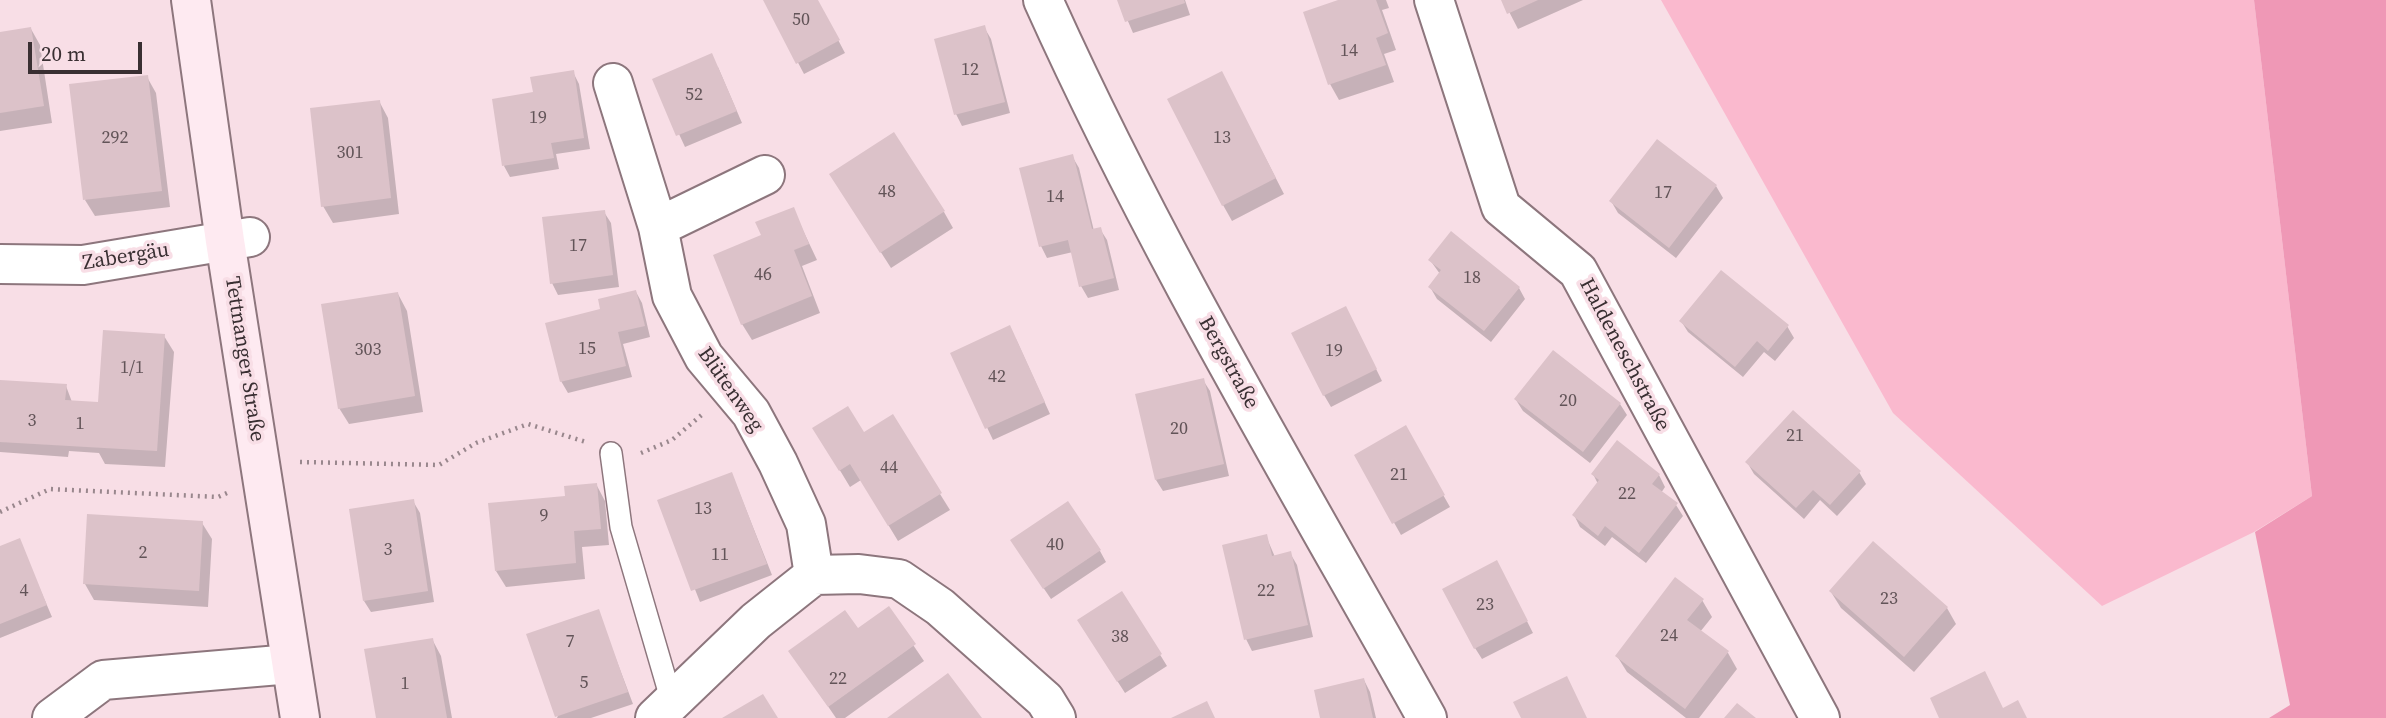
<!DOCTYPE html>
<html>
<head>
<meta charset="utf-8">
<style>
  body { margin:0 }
  #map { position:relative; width:2386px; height:718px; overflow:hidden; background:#f8dee6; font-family:"Source Serif 4",serif }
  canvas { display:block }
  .scale { position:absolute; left:28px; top:42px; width:114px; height:32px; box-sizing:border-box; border:4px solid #392f32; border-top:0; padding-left:9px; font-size:21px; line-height:24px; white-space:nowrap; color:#392f32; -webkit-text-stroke:5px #f8dee6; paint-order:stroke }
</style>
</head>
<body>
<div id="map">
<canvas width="2386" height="718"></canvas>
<div class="scale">20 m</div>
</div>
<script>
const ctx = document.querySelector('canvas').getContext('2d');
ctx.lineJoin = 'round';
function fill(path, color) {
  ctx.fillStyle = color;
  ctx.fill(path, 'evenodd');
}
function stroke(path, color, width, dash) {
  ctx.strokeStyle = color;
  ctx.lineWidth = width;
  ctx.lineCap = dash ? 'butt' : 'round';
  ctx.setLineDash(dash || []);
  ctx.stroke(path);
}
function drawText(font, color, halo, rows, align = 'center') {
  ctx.font = font + ' "Source Serif 4",serif';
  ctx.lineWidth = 7;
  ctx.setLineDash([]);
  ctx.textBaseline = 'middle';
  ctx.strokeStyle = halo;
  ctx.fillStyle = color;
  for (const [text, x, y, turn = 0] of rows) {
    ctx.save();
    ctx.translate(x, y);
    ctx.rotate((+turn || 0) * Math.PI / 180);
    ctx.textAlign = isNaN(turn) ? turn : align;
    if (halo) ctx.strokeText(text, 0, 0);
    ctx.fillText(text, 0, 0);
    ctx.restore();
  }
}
fill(new Path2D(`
  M1661,0H2254L2312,496L2254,532L2102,606L1893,413Z`), '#fab9ce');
fill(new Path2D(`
  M2254,0H2386V718H2269L2290,705L2255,532L2312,496Z`), '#ef98b6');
fill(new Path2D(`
  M765,0H817L845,53L804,74Z
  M1119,0H1185L1190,15L1133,33Z
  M1340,0H1386L1389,8L1382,10L1396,50L1384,54L1394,82L1339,100L1330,84Z
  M1503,0H1583L1518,29Z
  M984,27L991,39L1010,113L962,126L956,114Z
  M31,29L40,45L52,123L0,131V34Z
  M718,67L742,123L685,147L654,80Z
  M573,72L579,84L590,149L556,154L559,169L510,177L504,166L535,93Z
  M147,77L156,93L170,207L95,216L85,200Z
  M1230,89L1284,194L1232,221L1223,205Z
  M379,101L388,118L399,214L333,223L323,206Z
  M1072,156L1079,168L1094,231L1100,229L1107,240L1119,290L1088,298L1081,286L1073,252L1047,258L1041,246Z
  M1716,186L1723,198L1676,258L1618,213L1611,201Z
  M841,190L944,212L953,228L891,268Z
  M793,209L817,260L802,266L820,313L752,340L742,324L763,236Z
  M604,212L611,223L619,287L558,295L552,283Z
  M1430,260L1519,288L1525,299L1491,342L1437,299L1430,287L1440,274Z
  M636,292L642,303L650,337L623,344L632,377L568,393L561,381L602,311Z
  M398,294L407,311L423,412L349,424L339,408Z
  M1352,320L1382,381L1331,407L1324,395Z
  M1681,321L1787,326L1794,338L1775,361L1764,352L1743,377L1688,332Z
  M164,336L174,352L165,467L105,464L99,453L69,451L68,457L0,452V381L66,386L72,402L99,404Z
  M1016,339L1050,414L993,440L952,354Z
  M1203,380L1210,391L1229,476L1163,491L1156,480Z
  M1516,400L1620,404L1627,415L1590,463L1523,411Z
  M1405,428L1450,507L1401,535L1356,455Z
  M863,434L940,494L950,510L898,541L861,480L850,487L824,444Z
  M1747,462L1859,472L1866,484L1837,516L1820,500L1804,519L1754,474Z
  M732,474L772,575L700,602L660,501Z
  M1593,474L1659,475L1665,487L1661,493L1676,505L1683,516L1646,563L1612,537L1605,546L1580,527L1574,515L1598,484Z
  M596,484L605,501L609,545L582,547L585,579L506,587L496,571L567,497Z
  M413,501L420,513L434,602L371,612L364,601Z
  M202,523L212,539L208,607L94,600L85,584Z
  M1266,536L1275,557L1290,553L1297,565L1313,637L1252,651L1246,639Z
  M19,540L52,617L0,638V548Z
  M1100,551L1106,562L1051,599L1019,552Z
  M1503,574L1533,633L1482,659L1475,648Z
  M1831,592L1947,608L1956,624L1914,672L1841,608Z
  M1122,593L1167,666L1125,693L1086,632Z
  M1702,600L1712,617L1700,632L1728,653L1737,669L1699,718H1686L1627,672L1617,656Z
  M888,608L924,661L845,718H836L790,651L857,631Z
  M598,611L633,704L591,718H557Z
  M432,639L441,656L452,718H378Z
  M1364,680L1370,692L1376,718H1322Z`), '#0003');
fill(new Path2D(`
  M763,0H818L840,40L796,64Z
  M1117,0H1184L1185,3L1125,22Z
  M1338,0H1376L1388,33L1376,38L1386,65L1328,85L1303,12Z
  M1501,0H1538L1507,14Z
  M985,25L1005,102L954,115L934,39Z
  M31,27L44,106L0,113V32Z
  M712,53L737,111L676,136L652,79Z
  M574,70L584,138L551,143L554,158L502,166L492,99L533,92L530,77Z
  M1222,71L1276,178L1222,206L1167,99Z
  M148,75L162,191L83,200L69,84Z
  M380,100L391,198L321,207L310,108Z
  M894,132L945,211L880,253L829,174Z
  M1657,139L1717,185L1669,248L1609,201Z
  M1073,154L1092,229L1101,227L1114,278L1079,287L1068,240L1039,247L1019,168Z
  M794,207L809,244L794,250L812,296L741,325L713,255L761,235L755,222Z
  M605,210L613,275L550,284L542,217Z
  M1451,231L1520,287L1484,331L1428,287L1441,270L1428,260Z
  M1721,270L1789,325L1768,351L1757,341L1735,367L1679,321Z
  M636,290L645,326L618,332L626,366L560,382L545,323L600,309L598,299Z
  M398,292L415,396L338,409L321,304Z
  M1346,306L1377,369L1323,396L1291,333Z
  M1010,325L1045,402L985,429L950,353Z
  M103,330L165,334L157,451L0,442V380L67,384L65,400L98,402Z
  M1553,350L1621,403L1583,452L1514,399Z
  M1204,378L1224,464L1155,480L1135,394Z
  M848,406L864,432L893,414L942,493L888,526L850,464L839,471L812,428Z
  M1793,410L1861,471L1830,505L1813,490L1796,508L1745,462Z
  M1406,425L1445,495L1392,524L1354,455Z
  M1617,440L1660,474L1652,484L1678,503L1639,553L1605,526L1598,536L1572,515L1599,480L1591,474Z
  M732,472L767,564L691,591L657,500Z
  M597,483L601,529L574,531L576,563L495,571L488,503L565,496L564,486Z
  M414,499L428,591L363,601L349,509Z
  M1068,501L1101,550L1043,589L1010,540Z
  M87,514L203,521L199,591L83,584Z
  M1267,534L1272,556L1291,551L1308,625L1244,640L1222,545Z
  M20,538L47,605L0,624V546Z
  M1873,541L1948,607L1904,657L1829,591Z
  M1497,560L1528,621L1474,649L1442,589Z
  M1675,577L1704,599L1687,620L1729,651L1685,709L1615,656Z
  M1122,591L1162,654L1117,682L1077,620Z
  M889,606L916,644L828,707L788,651L845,610L858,628Z
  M599,609L628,692L555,717L526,634Z
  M433,638L447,718H376L364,649Z
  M1985,671L2003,708L2018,700L2027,718H1939L1930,698Z
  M948,673L982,718H887Z
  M1567,676L1587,718H1521L1513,702Z
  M1364,678L1373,718H1320L1314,690Z
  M763,694L778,718H722Z
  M1207,701L1215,718H1171Z
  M1737,703L1756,718H1724Z`), '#dcc2c9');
const lane = new Path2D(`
  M611,453L621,527L672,702`);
const street = new Path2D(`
  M1043,0C1154,247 1295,482 1427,718
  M1434,0L1501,207L1578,271L1820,718
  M613,83L658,227L672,296L704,357L751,413L778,463L806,524L814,575
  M658,227L765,175
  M0,264L83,265L250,237
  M52,718L103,680L291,664
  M655,718L756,621L814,575L859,574L899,579L940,607L1045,700L1056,718`);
const secondary = new Path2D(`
  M191,0L225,241L300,718`);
stroke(lane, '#8d767d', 24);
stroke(street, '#8d767d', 42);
stroke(secondary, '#8d767d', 42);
stroke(new Path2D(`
  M641,453L672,440L704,413
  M300,462L439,465L476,443L528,424L586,442
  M0,512L50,489L218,497L227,493`), '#99878d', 4.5, [2, 5]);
stroke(lane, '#fff', 21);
stroke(street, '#fff', 38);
stroke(secondary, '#feeaf1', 38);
drawText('18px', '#625458', null, [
  ["50",801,20],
  ["14",1349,51],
  ["12",970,70],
  ["52",694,95],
  ["19",538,118],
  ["292",115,138],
  ["13",1222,138],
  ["301",350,153],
  ["48",887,192],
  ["17",1663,193],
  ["14",1055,197],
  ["17",578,246],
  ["46",763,275],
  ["18",1472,278],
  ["15",587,349],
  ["303",368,350],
  ["19",1334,351],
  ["1/1",132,368],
  ["42",997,377],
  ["20",1568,401],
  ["3",32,421],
  ["1",80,424],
  ["20",1179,429],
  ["21",1795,436],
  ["44",889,468],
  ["21",1399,475],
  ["22",1627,494],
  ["13",703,509],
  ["9",544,516],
  ["40",1055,545],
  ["3",388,550],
  ["2",143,553],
  ["11",720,555],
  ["4",24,591],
  ["22",1266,591],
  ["23",1889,599],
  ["23",1485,605],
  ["24",1669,636],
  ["38",1120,637],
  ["7",570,642],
  ["22",838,679],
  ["5",584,683],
  ["1",405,684]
]);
drawText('21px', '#392f32', '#f8dee6', [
  ["Zabergäu",126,257,-9],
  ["Haldeneschstraße",1624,355,62],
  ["Tettnanger Straße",244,359,81],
  ["Bergstraße",1228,363,61],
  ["Blütenweg",730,390,55]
]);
</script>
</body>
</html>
